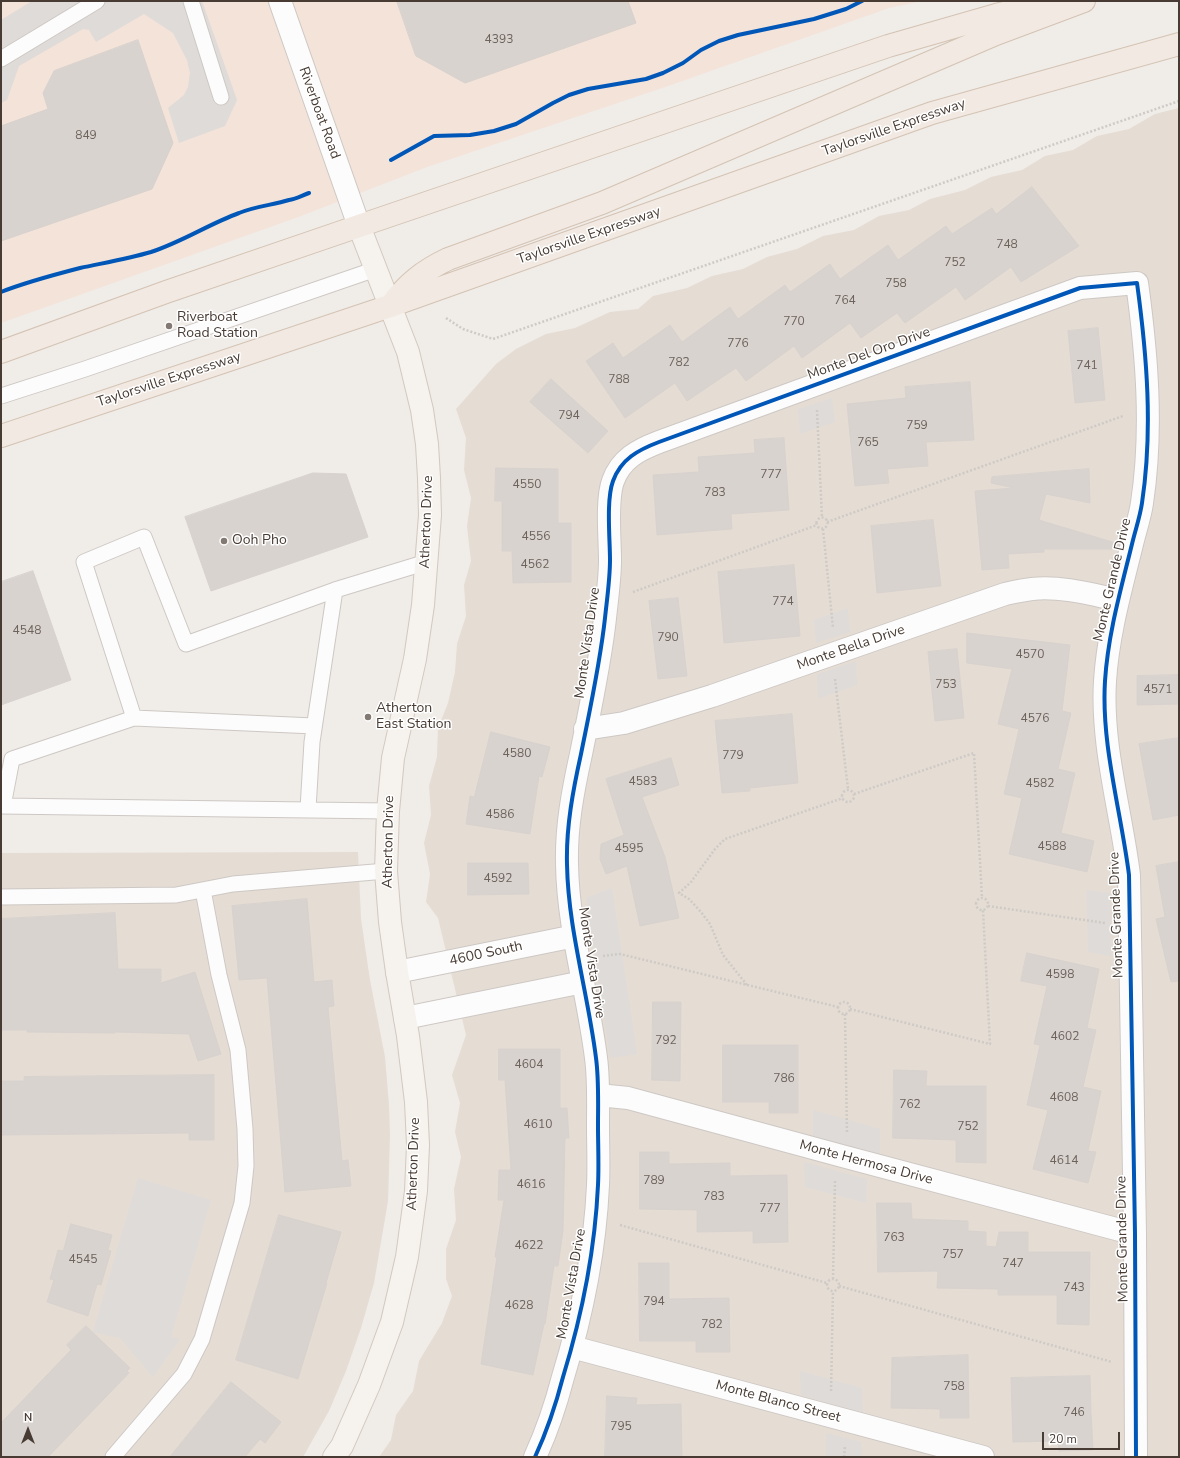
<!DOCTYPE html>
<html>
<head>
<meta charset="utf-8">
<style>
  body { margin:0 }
  #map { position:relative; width:1180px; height:1458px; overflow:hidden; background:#f0ece8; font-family:"Nunito Sans",sans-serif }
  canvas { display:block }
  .frame { position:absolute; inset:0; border:2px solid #473b33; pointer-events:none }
  .north { position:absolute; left:8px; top:1410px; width:40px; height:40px; -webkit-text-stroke:3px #fff; paint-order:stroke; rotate:0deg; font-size:11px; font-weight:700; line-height:16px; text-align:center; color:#473b33 }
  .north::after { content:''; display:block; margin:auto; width:14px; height:18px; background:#473b33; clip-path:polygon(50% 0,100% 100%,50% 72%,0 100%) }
  .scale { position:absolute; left:1042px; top:1432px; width:78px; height:18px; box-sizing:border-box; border:2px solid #473b33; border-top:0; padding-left:5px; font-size:12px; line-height:14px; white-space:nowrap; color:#473b33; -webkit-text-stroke:3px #fff; paint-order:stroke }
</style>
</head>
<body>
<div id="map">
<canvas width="1180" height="1458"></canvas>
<div class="frame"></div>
<div class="north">N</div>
<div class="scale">20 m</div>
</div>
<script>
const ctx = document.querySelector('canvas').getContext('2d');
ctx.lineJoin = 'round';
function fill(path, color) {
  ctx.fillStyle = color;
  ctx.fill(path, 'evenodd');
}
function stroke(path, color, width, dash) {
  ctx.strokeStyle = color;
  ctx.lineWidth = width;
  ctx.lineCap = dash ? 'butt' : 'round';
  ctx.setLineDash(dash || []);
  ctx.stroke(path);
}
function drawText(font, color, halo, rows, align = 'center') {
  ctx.font = font + ' "Nunito Sans",sans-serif';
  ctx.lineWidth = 3;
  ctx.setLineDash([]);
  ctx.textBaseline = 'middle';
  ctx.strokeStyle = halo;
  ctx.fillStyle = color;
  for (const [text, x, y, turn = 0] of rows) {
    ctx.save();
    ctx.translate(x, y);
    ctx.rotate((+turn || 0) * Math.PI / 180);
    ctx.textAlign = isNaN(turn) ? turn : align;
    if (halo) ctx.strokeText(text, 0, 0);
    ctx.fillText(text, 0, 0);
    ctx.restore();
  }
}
fill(new Path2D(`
  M1179,108V1457H379L391,1440L396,1415L413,1391L419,1361L442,1323L452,1296L446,1279V1249L456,1220L454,1189L461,1157L455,1132L460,1103L452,1075L466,1035L438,918L426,902L430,874L424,843L431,815L429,786L437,757L438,728L448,703L455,672L457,644L466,616L464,585L471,561L467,526L471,498L464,470L466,438L456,409L496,364L516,349L546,334L575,328L610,312L638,309L653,296L687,288L712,276L743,269L767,257L797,249L823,236L854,230L879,216L909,210L930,199L965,190L991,177L1022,170L1045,156L1073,150L1097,136L1129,129L1155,114Z
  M358,852L361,919L370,980L385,1057L389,1105L390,1135L388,1201L374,1283L361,1328L346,1371L329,1411L303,1457H1V853Z`), '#e5dcd4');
fill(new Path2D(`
  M1,1H922L889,8L668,86L427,167L301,216L1,323Z`), '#f4e3d9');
fill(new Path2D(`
  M32,1H202L237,100L225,126L179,143L168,108L184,95L188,87L190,73L187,60L173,33L144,14L96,42L89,30L83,29L19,66L7,100L1,103V20Z
  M832,398L835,422L800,434L798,409Z
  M848,608L850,632L816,643L814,620Z
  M856,661L857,685L818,699L817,674Z
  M612,888L637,1054L610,1058L586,898Z
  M1086,890L1110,893L1111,956L1088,952Z
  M813,1110L880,1129V1154L813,1136Z
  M804,1162L867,1179L866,1203L805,1187Z
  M138,1178L211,1200L171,1337L180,1339L153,1377L120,1338L93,1332Z
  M800,1371L862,1388L863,1413L801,1395Z
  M826,1433L861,1442L862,1457H826Z`), '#dfdbd8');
const building = new Path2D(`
  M397,1H628L636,23L465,83L416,56Z
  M138,40L173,143L152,189L1,241V126L48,109L43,93L54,71Z
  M1032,187L1079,246L1021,282L1011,267L965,300L956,287L905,323L897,313L861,338L850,323L802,358L794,346L746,381L736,368L687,401L675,383L625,418L586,361L613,343L623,358L670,325L682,342L730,307L738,319L785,285L790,292L830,264L840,279L888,245L898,260L946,226L952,234L992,208L996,214Z
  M1098,328L1105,400L1075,403L1068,331Z
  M551,379L608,431L588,453L530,402Z
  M970,382L974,440L926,442L928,466L887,469L889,483L855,486L847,404L906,398L905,387Z
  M784,438L789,510L731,514L732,529L657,535L653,475L699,472L698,457L755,453L754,440Z
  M496,468L558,469V523H571V582L513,583L512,551H502V501H495Z
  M1089,469L1090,503L1046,494L1039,520L1119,544L1118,549H1044V552L1008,554L1009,568L982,570L975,491L1014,488L991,483L992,477Z
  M313,473L346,474L368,537L211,591L185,517Z
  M933,520L941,586L877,593L871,526Z
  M794,565L800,636L724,643L718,572Z
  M33,571L71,680L1,705V582Z
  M678,598L687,676L658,679L649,601Z
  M967,633L1070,645L1062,711L1071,713L1058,769L1075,773L1061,833L1094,841L1087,872L1009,854L1022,798L1004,794L1019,729L998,724L1012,669L967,663Z
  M957,649L964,718L935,721L928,652Z
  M1179,675V704L1137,705V676Z
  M792,714L798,783L750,788V791L722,793L715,721Z
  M491,732L550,747L542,777L539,776L530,834L466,824L470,796L474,797Z
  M1179,738V815L1153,820L1139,744Z
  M671,758L679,785L642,797L665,857L679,918L640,926L627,866L606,874L600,859L601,844L624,835L606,779Z
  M1179,862V981L1171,982L1156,919L1165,917L1156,866Z
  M468,863H528L529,894L468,895Z
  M307,899L314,982L332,980L334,1006L328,1007L342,1161L348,1160L351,1186L285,1192L267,978L239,980L232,906Z
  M115,913L118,969H161V983L195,972L221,1054L198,1061L189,1034L115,1032V1033L27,1032V1030H1V919Z
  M1027,953L1099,969L1087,1028L1096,1030L1083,1087L1101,1091L1088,1151L1096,1152L1088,1183L1033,1169L1048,1110L1027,1105L1040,1045L1034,1044L1047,986L1021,981Z
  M653,1002H681L680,1081L652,1080Z
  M723,1045H798V1113H769V1102H723Z
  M499,1049H560V1108H567L569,1138H565L563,1231L558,1266H554L545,1324H544L533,1375L481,1364L497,1257H495L504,1200H498L499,1170H511L505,1080H499Z
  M894,1070L927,1071L926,1086H986V1163L956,1162V1140L893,1138Z
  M214,1075V1140H189V1133L1,1135V1081H24V1077Z
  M640,1152H669V1164L730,1163V1176L787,1175L788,1242L753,1243V1231L697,1232V1210L640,1209Z
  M877,1203H911L912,1219L968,1221V1231L986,1232V1246L996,1247L999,1232H1028V1252H1090L1089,1325L1057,1324V1295H998V1289L937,1288L938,1271L878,1272Z
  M279,1215L341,1232L326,1283H327L298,1379L236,1360Z
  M71,1224L112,1235L108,1250L111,1251L101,1285L97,1284L88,1316L47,1302L54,1280L50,1279L58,1250L63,1251Z
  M639,1263H669V1299L729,1298L730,1352H696V1341H640Z
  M86,1326L130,1368L127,1371L129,1373L48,1457H1V1423L71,1350L67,1345Z
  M968,1355L969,1418H940V1409L891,1408L892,1358Z
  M1090,1376L1091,1411H1089L1091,1412L1093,1450L1059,1451L1058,1441L1013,1442L1011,1378Z
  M231,1382L281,1422L265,1443L260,1439L245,1457H170Z
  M607,1396L637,1398L636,1405L681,1404L682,1457H605Z`);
fill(building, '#d8d3cf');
stroke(building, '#d8d2ce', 1);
const lane = new Path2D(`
  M191,1L221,97
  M1,59L97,1
  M1,396L85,369L376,269
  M314,726L134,718L84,562L144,537L186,644L335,590
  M1,806L388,811
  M3,806L12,759L134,718
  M308,809L312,742L335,590L427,562
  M1,897L176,895L233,884L386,871
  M113,1457L184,1374L202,1339L242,1203L246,1166L245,1129L238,1050L219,975L203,890`);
const street = new Path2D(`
  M280,1L359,226
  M585,729L624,723L712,696L1005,594C1014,592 1023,590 1032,589C1061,586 1090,594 1118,600
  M397,972L575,936
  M405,1018L583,982
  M598,1095L628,1098L842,1156L1135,1234
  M572,1347L983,1457
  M535,1457C547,1431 556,1404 563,1377C582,1315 595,1250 598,1185C599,1165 598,1146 598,1126C598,1104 599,1080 596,1058C588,993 568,929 567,864C566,827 573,790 581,754C590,709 600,664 605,618C607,599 610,579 610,560C610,539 606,500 613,481C621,459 638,450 659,442L1080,288L1137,283C1147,356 1153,430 1142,503C1140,517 1135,531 1132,544C1121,589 1108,634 1105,681C1101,745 1121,811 1129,875L1135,1234L1136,1457`);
const secondary = new Path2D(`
  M334,1457L342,1446L369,1385L392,1322L407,1257L416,1191L418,1145L416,1102L408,1036L397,972L390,922L386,871L388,811L393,758L415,659L423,605L430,515L429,478L427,444L422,410L408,352L359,226`);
const primary = new Path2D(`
  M391,305C408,283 423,271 448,259L602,203L996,34L1084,1
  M1,352L166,292L359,226L888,46L996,15L1053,1
  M1,436L390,306L932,113L1179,44`);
stroke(lane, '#cdc8c4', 17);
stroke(street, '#cdc8c4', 24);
stroke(secondary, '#d2c9bf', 24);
stroke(primary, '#d4c3b3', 24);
stroke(new Path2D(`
  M446,318L463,329L493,339L1179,101
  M817,410L822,518
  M816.5 523a5.5 5.5 0 1 1 11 0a5.5 5.5 0 1 1-11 0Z
  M827,522L1123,416
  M823,529L833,628
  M633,592L817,525
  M835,679L848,789
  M842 796a6 6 0 1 1 12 0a6 6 0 1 1-12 0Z
  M854,794L974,753L982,898
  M976 904a6 6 0 1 1 12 0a6 6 0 1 1-12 0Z
  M988,906L1105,923
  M603,956L620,954L838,1007
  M747,985L723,955L710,924L701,912L689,899L679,893L691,882L715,849L725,839L843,798
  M838 1008a6 6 0 1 1 12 0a6 6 0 1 1-12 0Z
  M850,1009L990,1044L983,910
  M845,1014L847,1133
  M620,1225L827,1283
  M833,1279L835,1180
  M827 1285a6 6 0 1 1 12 0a6 6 0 1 1-12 0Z
  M839,1286L1112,1362
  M831,1391L833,1291
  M844,1457L845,1446`), '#cecac6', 2.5, [2, 2]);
stroke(lane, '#fdfcfc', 15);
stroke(street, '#fdfcfc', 22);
stroke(secondary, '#f6f2ee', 22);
stroke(primary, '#f1e9e2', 22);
stroke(new Path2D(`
  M391,160L434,136L470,135L494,131L516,124L553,103L569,95L588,89L646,79L663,73L683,63L701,50L719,41L738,35L814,19L846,9L862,1
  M1,292C26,282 53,275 80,268C103,263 127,259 151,252C182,242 209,224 239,213C256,206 273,205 289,200C296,199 303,195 309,193
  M535,1457C547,1431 556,1404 563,1377C582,1315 595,1250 598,1185C599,1165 598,1146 598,1126C598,1104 599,1080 596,1058C588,993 568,929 567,864C566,827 573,790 581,754C590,709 600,664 605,618C607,599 610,579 610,560C610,539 606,500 613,481C621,459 638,450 659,442L1080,288L1137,283C1147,356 1153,430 1142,503C1140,517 1135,531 1132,544C1121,589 1108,634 1105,681C1101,745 1121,811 1129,875L1135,1234L1136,1457`), '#0057b8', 4);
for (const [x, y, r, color] of [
  [169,326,4,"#827972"],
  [224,541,4,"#827972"],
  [368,717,4,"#827972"]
]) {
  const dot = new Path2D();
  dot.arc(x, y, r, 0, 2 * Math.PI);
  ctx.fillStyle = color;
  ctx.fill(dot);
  stroke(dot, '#fff', 1.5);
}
drawText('12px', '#6d625c', null, [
  ["4393",499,40],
  ["849",86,136],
  ["748",1007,245],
  ["752",955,263],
  ["758",896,284],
  ["764",845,301],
  ["770",794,322],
  ["776",738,344],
  ["782",679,363],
  ["741",1087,366],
  ["788",619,380],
  ["794",569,416],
  ["759",917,426],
  ["765",868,443],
  ["777",771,475],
  ["4550",527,485],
  ["783",715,493],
  ["4556",536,537],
  ["4562",535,565],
  ["774",783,602],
  ["4548",27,631],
  ["790",668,638],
  ["4570",1030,655],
  ["753",946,685],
  ["4571",1158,690],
  ["4576",1035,719],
  ["4580",517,754],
  ["779",733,756],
  ["4583",643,782],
  ["4582",1040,784],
  ["4586",500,815],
  ["4588",1052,847],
  ["4595",629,849],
  ["4592",498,879],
  ["4598",1060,975],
  ["4602",1065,1037],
  ["792",666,1041],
  ["4604",529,1065],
  ["786",784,1079],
  ["4608",1064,1098],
  ["762",910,1105],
  ["4610",538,1125],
  ["752",968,1127],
  ["4614",1064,1161],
  ["789",654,1181],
  ["4616",531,1185],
  ["783",714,1197],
  ["777",770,1209],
  ["763",894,1238],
  ["4622",529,1246],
  ["757",953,1255],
  ["4545",83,1260],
  ["747",1013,1264],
  ["743",1074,1288],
  ["794",654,1302],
  ["4628",519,1306],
  ["782",712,1325],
  ["758",954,1387],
  ["746",1074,1413],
  ["795",621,1427]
]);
drawText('14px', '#473b33', '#fff', [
  ["Riverboat Road",319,113,70],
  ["Taylorsville Expressway",894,128,-19],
  ["Taylorsville Expressway",589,236,-19],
  ["Monte Del Oro Drive",869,354,-20],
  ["Taylorsville Expressway",169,380,-18],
  ["Atherton Drive",427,522,-88],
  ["Monte Grande Drive",1113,580,-77],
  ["Monte Vista Drive",588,643,-82],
  ["Monte Bella Drive",851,648,-19],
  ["Atherton Drive",389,842,-89],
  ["Monte Grande Drive",1117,915,-92],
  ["4600 South",486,954,-12],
  ["Monte Vista Drive",591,963,81],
  ["Monte Hermosa Drive",866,1163,15],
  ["Atherton Drive",414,1164,-88],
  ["Monte Grande Drive",1123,1239,-91],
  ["Monte Vista Drive",572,1284,-80],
  ["Monte Blanco Street",778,1402,15]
]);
drawText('14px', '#473b33', '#fff', [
  ["Riverboat",177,318],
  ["Road Station",177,334],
  ["Ooh Pho",232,541],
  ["Atherton",376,709],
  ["East Station",376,725]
], 'left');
</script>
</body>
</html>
